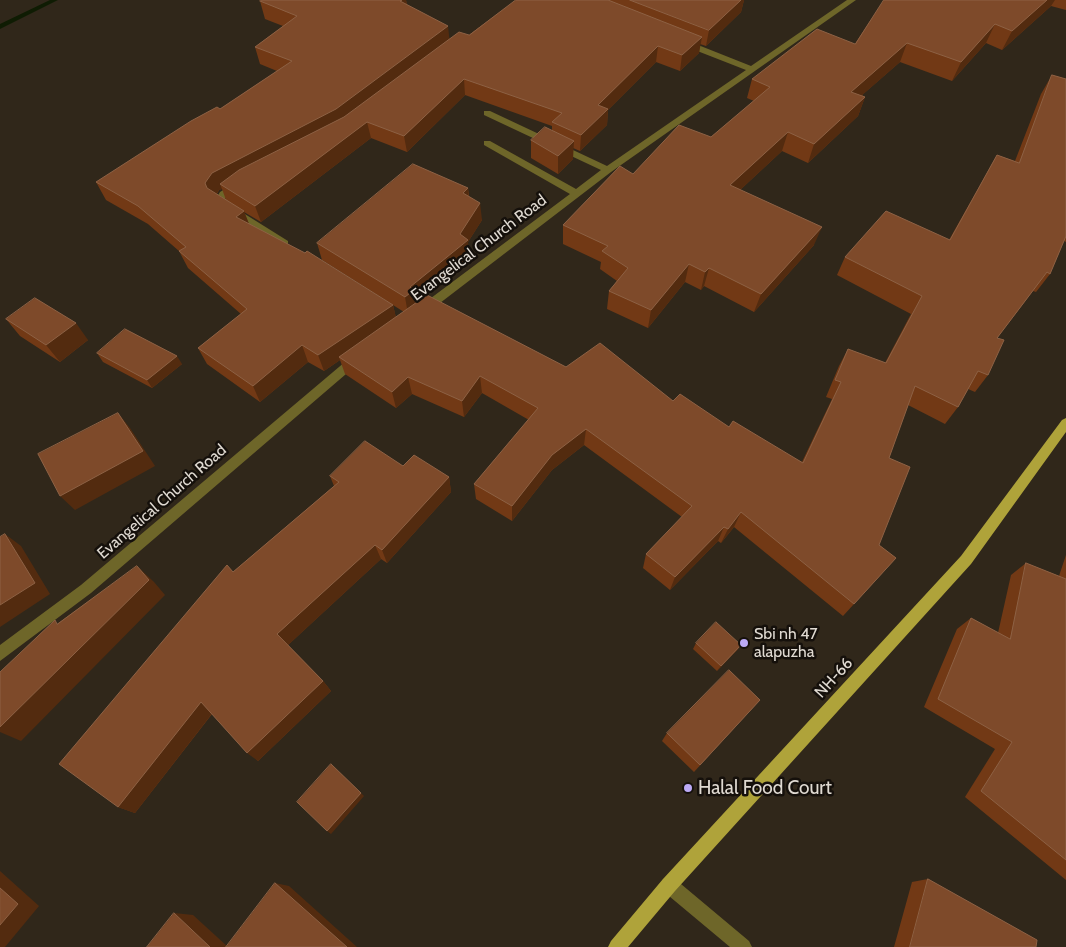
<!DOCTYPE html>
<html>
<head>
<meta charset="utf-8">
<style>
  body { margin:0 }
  canvas { display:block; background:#30271a }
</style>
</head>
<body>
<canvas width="1066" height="947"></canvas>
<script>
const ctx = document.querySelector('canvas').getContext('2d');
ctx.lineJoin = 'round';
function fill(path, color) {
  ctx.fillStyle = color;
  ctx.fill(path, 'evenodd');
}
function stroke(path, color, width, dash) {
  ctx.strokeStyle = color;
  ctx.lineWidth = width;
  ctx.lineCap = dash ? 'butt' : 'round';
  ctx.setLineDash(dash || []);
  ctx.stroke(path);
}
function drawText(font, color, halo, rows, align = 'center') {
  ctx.font = font + ' Cabin,sans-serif';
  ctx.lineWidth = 5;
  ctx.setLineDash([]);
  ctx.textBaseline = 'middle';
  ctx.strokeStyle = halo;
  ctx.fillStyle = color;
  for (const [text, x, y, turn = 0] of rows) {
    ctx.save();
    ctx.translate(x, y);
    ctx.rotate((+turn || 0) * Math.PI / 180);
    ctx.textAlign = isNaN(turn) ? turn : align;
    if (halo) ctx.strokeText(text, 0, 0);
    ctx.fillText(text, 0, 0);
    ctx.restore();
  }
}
fill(new Path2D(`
  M50,0H58L0,29V24Z`), '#0f1c03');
fill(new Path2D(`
  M847,0H856L611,172L427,313H419L418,310L419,307L570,194L484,145V141H490L576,189L601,170L484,115V111H490L607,166L746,70L682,45V41H688L751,66Z
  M237,182L242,185L240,187L227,196L224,201L288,241V245H280L216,204L214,202L220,192Z
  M356,355L362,359L360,362L91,593L0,661V645L81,585L352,356Z
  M669,877L675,879L749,941L752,947H730L663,891L661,885L663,879Z`), '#6e6629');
fill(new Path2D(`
  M1066,418V432L971,564L675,891L628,947H608L611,941L663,879L961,556L1062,420Z`), '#afa33a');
fill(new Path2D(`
  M406,0L407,5L449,39L469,35L516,0H744L741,12L706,46L700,44L699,53L680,71L656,62L608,110L607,125L580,151L573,148V159L558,174L531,158V140L552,131V126L465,95L407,152L371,138L261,222L244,212L249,224L393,305L396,318L404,312L322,260L317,243L468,188L469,196L482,220L468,242L469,257L417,301V303L566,367L673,401L802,462L832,399L826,397L839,366L848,349L885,363L911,314L837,275L845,257L949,240L997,155L1015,161L1041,94L1052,75L1066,79V242L1064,241L1050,274L1036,292L1033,291L997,338L988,375L975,392L968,389L958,407L945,424L908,405L889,458L879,545L896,558L843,616L734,527L721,543L718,541L670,590L643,568L646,554L682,517L584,445L552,470L512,521L476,499L474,484L529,420L482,393L464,417L412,394L396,408L345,374L340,360L324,371L308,362L260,402L207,364L198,348L241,314L188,268L179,251L148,224L106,200L96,182L220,109L277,71L260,64L255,47L283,26L265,19L260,1ZM222,189L226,200L217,194L219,190Z
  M884,0H1066V10L1051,6L1002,50L986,43L952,81L900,62L862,95L865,97L858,116L808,163L782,151L740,190L814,245L754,312L704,286L701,290L685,282L648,328L607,309L609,291L617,281L600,269L601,262L563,244V225L633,174L711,137L754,101L747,98L752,79L855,44Z
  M6,319L88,340L60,362L20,336Z
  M97,353L182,364L152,388L103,362Z
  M403,466L449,477L451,492L387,563L381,559L288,645L323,681L331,691L258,761L212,714L135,813L118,807L233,572L334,486L330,476Z
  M1066,555V880L965,797L995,749L924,707L957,629L971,618L998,633L1011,575L1026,563L1059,576Z
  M696,643L741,645L737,650L717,671L693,649Z
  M760,700L694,772L662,741L667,733Z
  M928,879L1036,947H894L912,882Z`), '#723915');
fill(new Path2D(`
  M402,0H406L408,15L400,1Z
  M741,0H744L741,12L706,46L709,30Z
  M1047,0H1055L1051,6L1002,50L1012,31Z
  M995,24L986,43L952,81L961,62Z
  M448,26L450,44L340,126L220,184L222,189L219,190L212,201L205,183L212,173Z
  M702,37L699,53L680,71L682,55Z
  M907,43L900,62L844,111L851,92Z
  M658,46L656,62L608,110L607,125L580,151L581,135L598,105Z
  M464,79L465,95L407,152L404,136Z
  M865,97L858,116L808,163L814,144Z
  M367,122L371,138L261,222L255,206Z
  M788,132L782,151L725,204L730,185Z
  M574,141L573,159L558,174V156Z
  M468,188L469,206L463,193Z
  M480,203L482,220L468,242L469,257L417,301L418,306L408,314L405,297L410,287L460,234Z
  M244,211L251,229L236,217Z
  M822,227L814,245L754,312L761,294Z
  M689,264L685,282L648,328L651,310Z
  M709,268L704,286L701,290L705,272Z
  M393,305L397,322L339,357L340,360L324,371L318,355Z
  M76,323L88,340L60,362L46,345Z
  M302,345L308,362L260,402L253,386Z
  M177,356L182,364L152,388L147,380Z
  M480,376L482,393L464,417L462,401Z
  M408,377L412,394L396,408L392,392Z
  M118,413L130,428L155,466L75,510L60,496Z
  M586,429L584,445L552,470L512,521V506L552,455Z
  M449,477L451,492L387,563L382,550Z
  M741,512L734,527L721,543L728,529Z
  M724,527L718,541L670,590L675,577Z
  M5,534L21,546L50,594L0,627V605Z
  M375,545L381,559L287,646L277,634Z
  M137,566L154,582L165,595L21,741L0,732V727Z
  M741,645L737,650L717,671L721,666Z
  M323,681L331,691L258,761L247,753Z
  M201,702L214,711L135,813L118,807Z
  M331,764L364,796L331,834L327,831Z
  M0,871L39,906L5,947H0Z
  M275,883L289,886L357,947H347Z
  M174,913L193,915L228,947H210Z`), '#532b0f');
const building = new Path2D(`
  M261,0H402L400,1L448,26L336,109L212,173L205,183L207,188L244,211L236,217L305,253L307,251L393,305L318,355L302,345L253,386L198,348L247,309L179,251L186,247L138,206L96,182L191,121L217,107L220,109L292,61L255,47L297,16L260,1Z
  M516,0H608L702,37L682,55L658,46L598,105L608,109L581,135L552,122L562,113L464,79L404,136L367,122L255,206L220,184L239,170L344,117L459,32L469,35Z
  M630,0H741L709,30Z
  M884,0H1047L1012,31L995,24L961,62L907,43L851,92L865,97L814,144L788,132L730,185L822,227L761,294L709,268L705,272L689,264L651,310L609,291L628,268L602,251L608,246L563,225L620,166L633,174L679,125L711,137L770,87L752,79L817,29L855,44Z
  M1052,75L1066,79V236L1050,274L1047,272L997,338L1004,340L988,375L978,371L958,407L915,386L889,458L910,467L879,545L896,558L854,604L741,512L728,529L724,527L675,577L646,554L692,506L586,429L552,455L512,506L474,484L538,408L480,376L462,401L408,377L392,392L339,357L427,295L566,367L600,343L673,401L680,394L729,427L733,421L803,463L841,382L835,380L848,349L886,363L922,296L845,257L886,211L950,240L997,155L1019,163Z
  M545,127L574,141L558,156L531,140Z
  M413,164L468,188L463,193L480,203L460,234L468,240L410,287L414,290L405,297L317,243Z
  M35,298L76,323L46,345L6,319Z
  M125,329L177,356L147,380L97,353Z
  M118,413L143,451L60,496L38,454Z
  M365,441L403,466L414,455L449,477L382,550L375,545L277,634L323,681L247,753L201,702L118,807L59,764L227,565L233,572L339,482L330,476Z
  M5,534L35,583L0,605V537Z
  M1026,563L1066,579V860L981,791L1012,742L938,699L971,618L1010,639Z
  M137,566L149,580L0,727V672L55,620L57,624Z
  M716,622L741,645L721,666L696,643Z
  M729,670L760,700L700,765L667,733Z
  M331,764L361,793L327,831L297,802Z
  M928,879L1037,940L1036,947H910Z
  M275,883L347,947H226Z
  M0,888L18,904L0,925Z
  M174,913L210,947H147Z`);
fill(building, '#7e4a2a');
stroke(building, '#8d6144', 1);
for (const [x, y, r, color] of [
  [744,643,5,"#bcaaf6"],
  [688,788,5,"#bcaaf6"]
]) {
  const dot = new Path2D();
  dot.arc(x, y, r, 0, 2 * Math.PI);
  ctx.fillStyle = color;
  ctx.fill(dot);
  stroke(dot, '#15100b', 2);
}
drawText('16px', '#e0dad2', '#15100b', [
  ["Evangelical Church Road",479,248,-37],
  ["Evangelical Church Road",162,502,-41],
  ["NH-66",834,678,-48]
]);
drawText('16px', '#e0dad2', '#15100b', [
  ["Sbi nh 47",754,634],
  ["alapuzha",754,652]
], 'left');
drawText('19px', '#e0dad2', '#15100b', [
  ["Halal Food Court",698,788]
], 'left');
</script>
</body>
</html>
